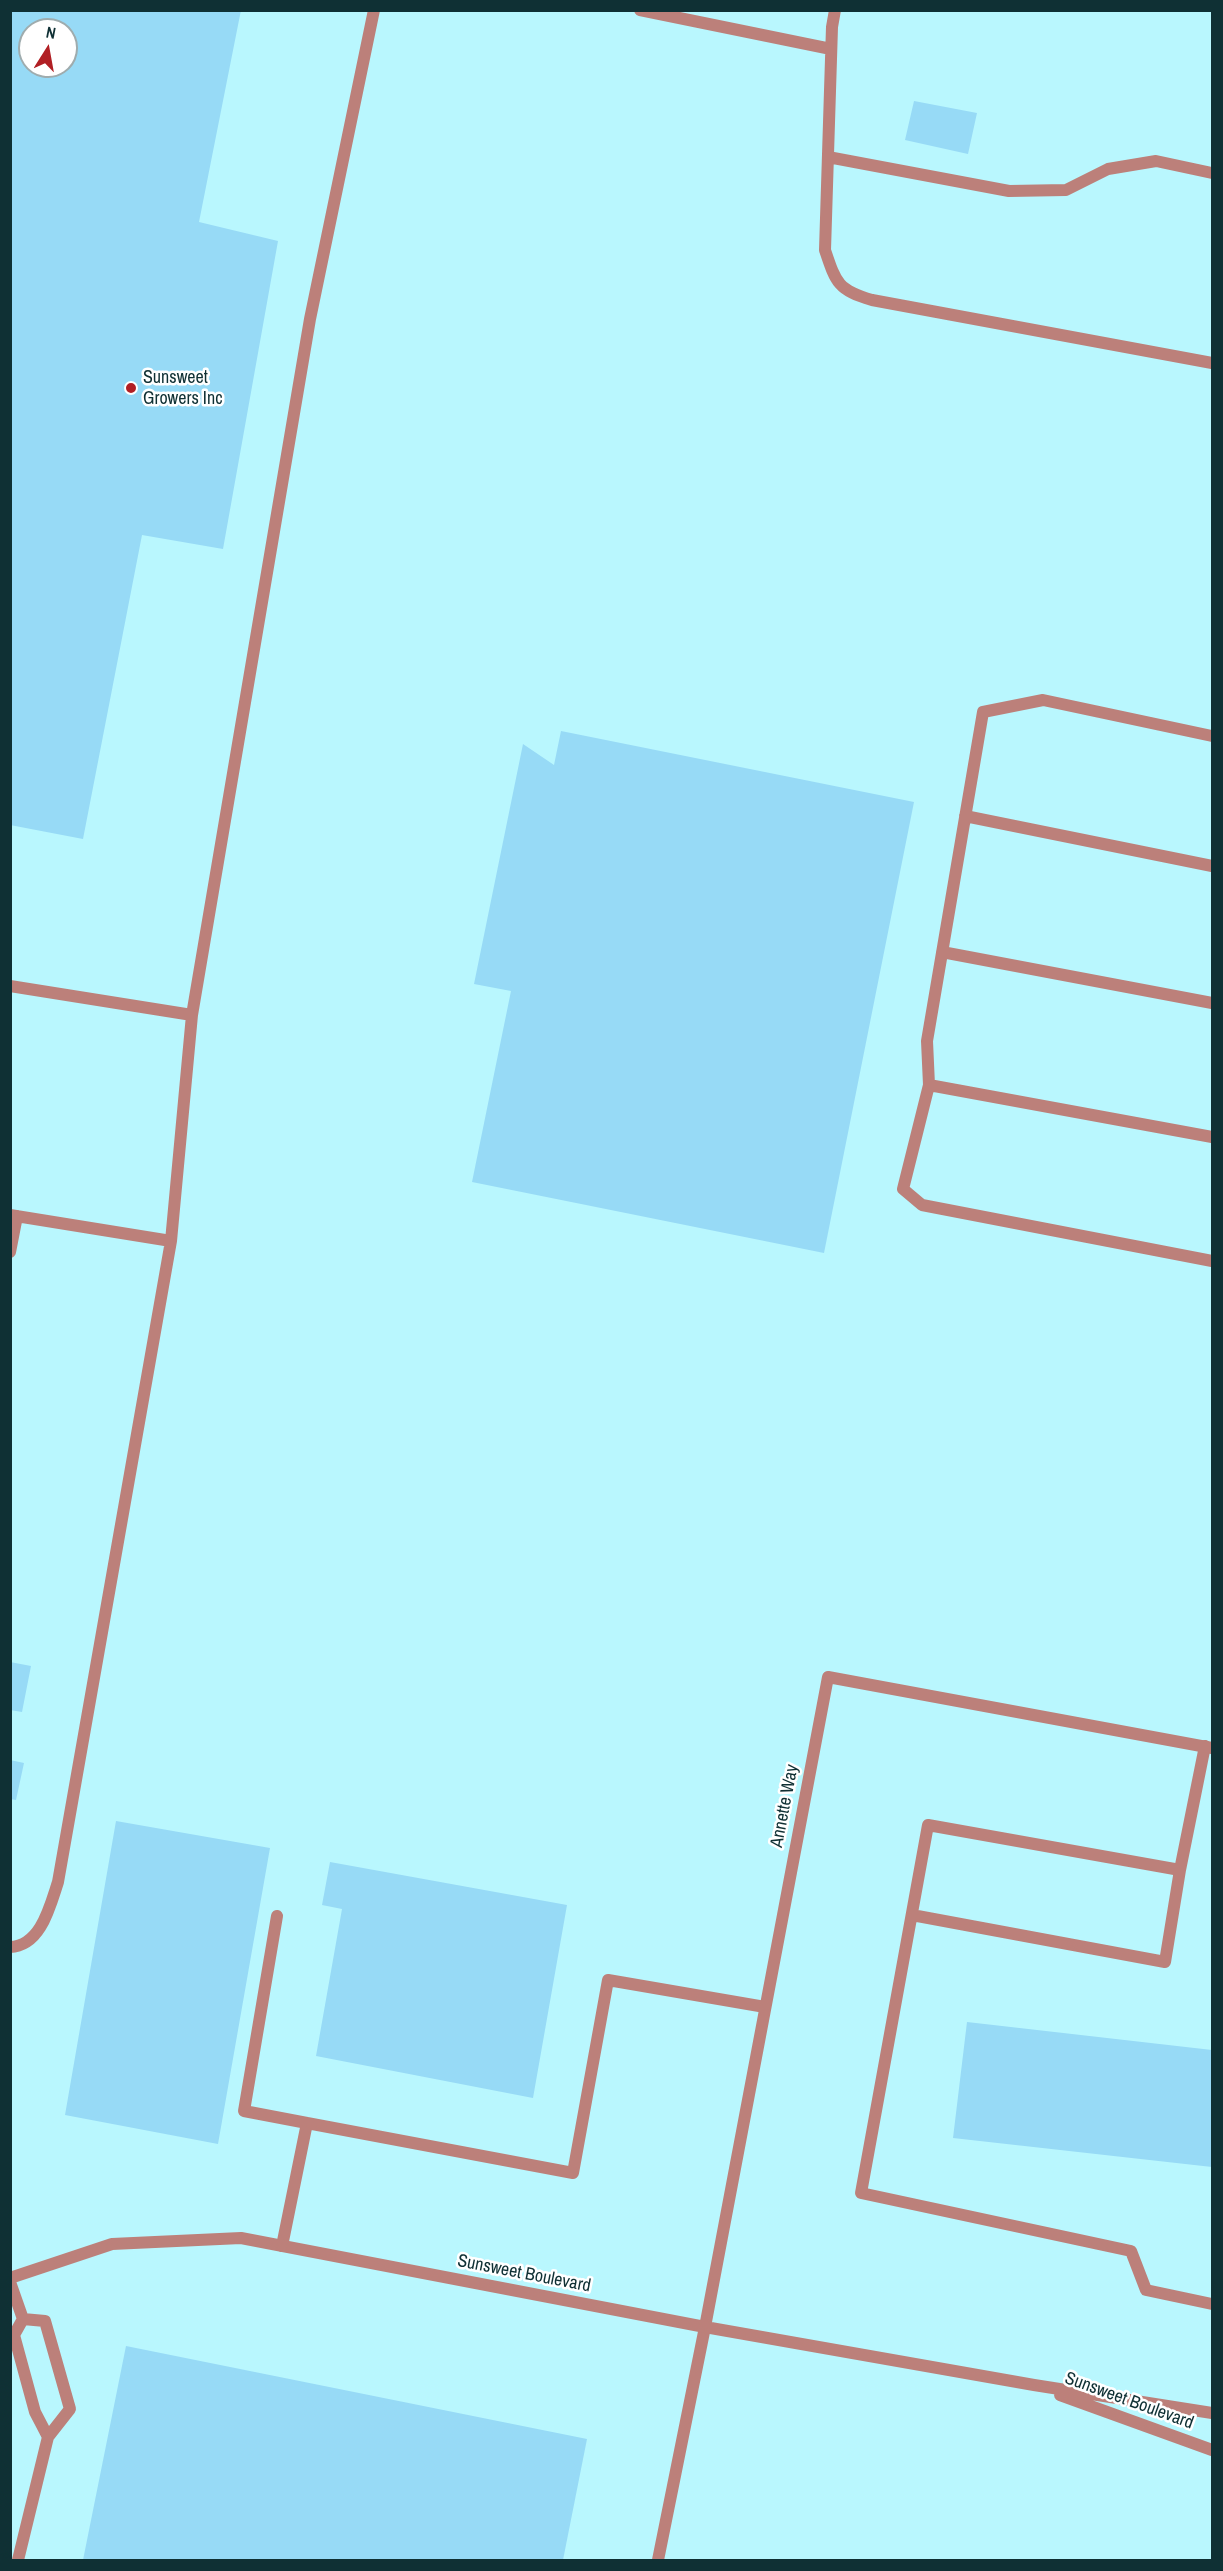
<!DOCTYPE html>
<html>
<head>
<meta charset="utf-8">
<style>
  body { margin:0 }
  #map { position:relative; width:1223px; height:2571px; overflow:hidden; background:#b9f7fe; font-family:"Archivo Narrow",sans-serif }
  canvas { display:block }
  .frame { position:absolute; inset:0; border:12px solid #0f3034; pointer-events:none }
  .north { position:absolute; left:18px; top:18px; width:60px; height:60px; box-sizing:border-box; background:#fff; border:2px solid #9facae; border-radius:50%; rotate:11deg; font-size:16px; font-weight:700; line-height:24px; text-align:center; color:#0f3034 }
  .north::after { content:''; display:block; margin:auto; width:21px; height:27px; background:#b11f24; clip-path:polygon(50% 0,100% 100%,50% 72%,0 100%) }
</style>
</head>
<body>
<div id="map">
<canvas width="1223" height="2571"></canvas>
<div class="frame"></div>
<div class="north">N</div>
</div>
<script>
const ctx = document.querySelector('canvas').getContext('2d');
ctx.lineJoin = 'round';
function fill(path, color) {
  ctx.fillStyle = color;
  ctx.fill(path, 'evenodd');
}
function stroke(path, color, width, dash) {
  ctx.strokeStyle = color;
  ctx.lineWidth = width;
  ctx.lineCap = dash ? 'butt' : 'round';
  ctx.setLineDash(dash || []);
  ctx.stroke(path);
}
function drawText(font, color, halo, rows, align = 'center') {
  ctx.font = font + ' "Archivo Narrow",sans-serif';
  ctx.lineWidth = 5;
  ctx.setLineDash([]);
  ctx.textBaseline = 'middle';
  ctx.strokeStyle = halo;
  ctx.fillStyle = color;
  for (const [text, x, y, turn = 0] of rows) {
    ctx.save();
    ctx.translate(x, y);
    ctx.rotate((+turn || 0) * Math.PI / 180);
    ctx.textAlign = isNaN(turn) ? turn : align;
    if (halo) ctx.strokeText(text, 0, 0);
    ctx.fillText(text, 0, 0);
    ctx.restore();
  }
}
fill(new Path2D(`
  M10,10H241L199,222L278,241L223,549L142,535L83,839L10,825ZM30,30H66V66H30Z
  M914,101L977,113L968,154L905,140Z
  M561,731L914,802L824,1253L472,1182L511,991L474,984L523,744L554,765Z
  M10,1662L31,1666L22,1712L10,1710Z
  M10,1760L24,1763L16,1800L10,1799Z
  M116,1821L270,1848L218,2144L65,2115Z
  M330,1862L567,1905L533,2098L316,2056L342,1909L322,1905Z
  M967,2022L1212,2050V2167L953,2138Z
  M126,2346L587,2439L563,2560H83Z`), '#97daf6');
stroke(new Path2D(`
  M640,10L831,49
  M835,10L832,27L825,250C836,283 838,290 872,300L1212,363
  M828,157L1009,191L1066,190L1108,169L1156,161L1212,173
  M1212,736L1043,700L983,712L927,1041L929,1085L1212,1137
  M965,816L1212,866
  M942,952L1212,1003
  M10,986L192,1015L171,1241L58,1882C50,1906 41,1946 10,1947
  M192,1015L310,319L374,10
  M929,1085L903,1189L922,1205L1212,1261
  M10,1215L171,1241
  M10,1252L17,1216
  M1205,1746L1180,1870L928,1825L861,2193L1131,2251L1146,2290L1212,2304
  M912,1915L1165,1962L1180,1870
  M277,1916L244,2111L307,2123
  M282,2246L307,2123L573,2173L608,1980L765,2007
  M10,2282L23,2319L14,2335L35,2412L48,2437
  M18,2560L48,2437L70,2409L45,2321L23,2319
  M658,2560L705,2327`), '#bc807a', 12);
stroke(new Path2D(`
  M10,2278L112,2244L241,2238L705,2327L1034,2385L1212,2413
  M705,2327L828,1677L1212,1748
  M1060,2395L1212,2450`), '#bc807a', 12);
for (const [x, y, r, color] of [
  [131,388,6,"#b11f24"]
]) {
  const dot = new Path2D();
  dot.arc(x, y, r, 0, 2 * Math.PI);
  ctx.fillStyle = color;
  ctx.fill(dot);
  stroke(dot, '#fff', 2);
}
drawText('18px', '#0f3034', '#fff', [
  ["Sunsweet",143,378],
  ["Growers Inc",143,399]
], 'left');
drawText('18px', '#0f3034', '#fff', [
  ["Annette Way",785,1806,-79],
  ["Sunsweet Boulevard",524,2274,11],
  ["Sunsweet Boulevard",1129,2401,20]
]);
</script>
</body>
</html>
